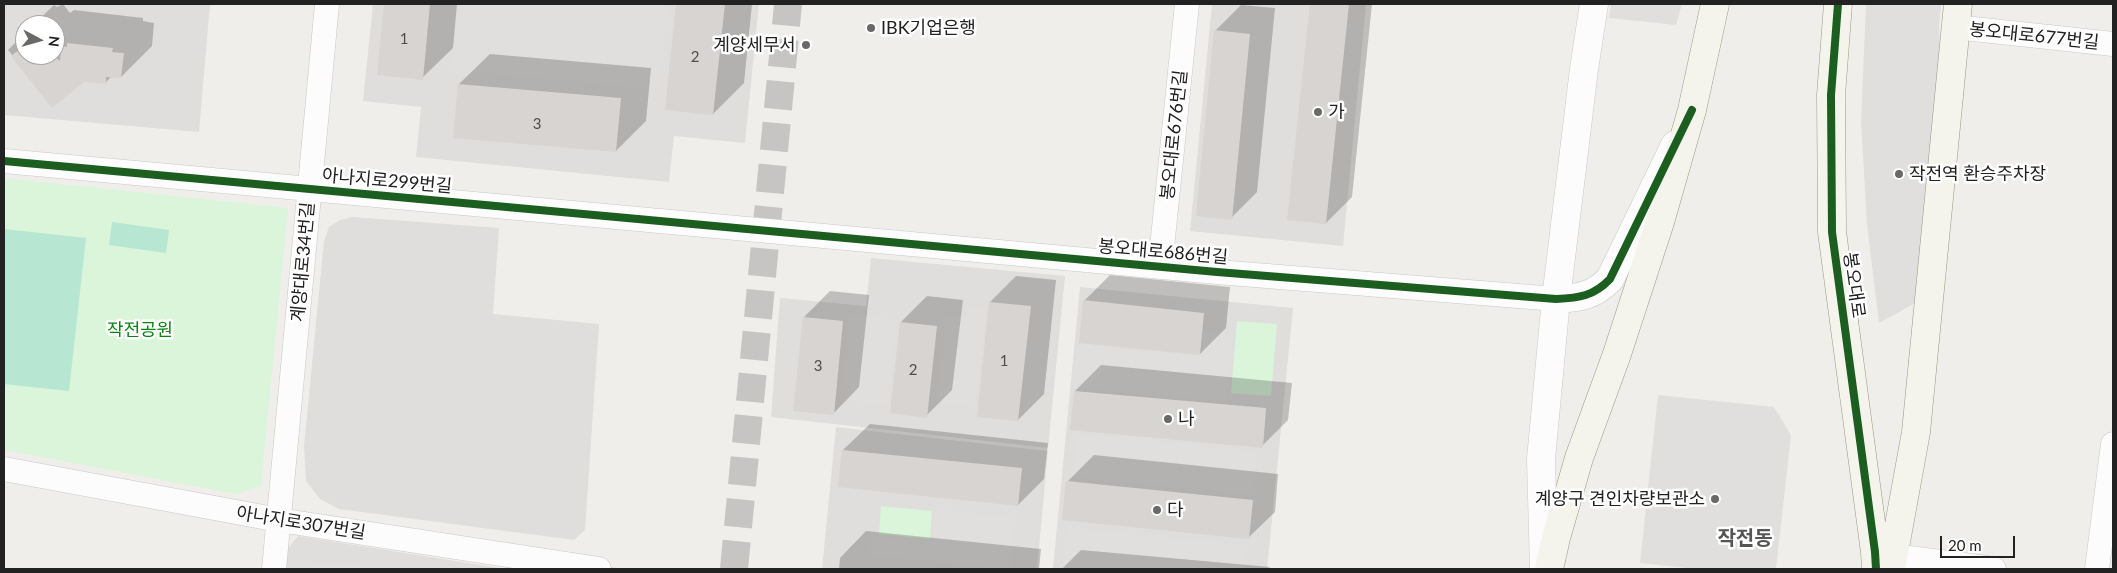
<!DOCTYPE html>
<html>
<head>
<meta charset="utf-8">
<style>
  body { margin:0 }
  #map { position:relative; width:2117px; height:573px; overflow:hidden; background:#f0eeeb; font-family:Lato,sans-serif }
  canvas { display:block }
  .frame { position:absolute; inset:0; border:5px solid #222; pointer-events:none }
  .north { position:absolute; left:15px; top:15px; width:50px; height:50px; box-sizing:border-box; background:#fff; border:1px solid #a7a7a7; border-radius:50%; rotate:96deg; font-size:14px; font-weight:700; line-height:20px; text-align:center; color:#222 }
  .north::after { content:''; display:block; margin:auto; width:18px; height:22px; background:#6a6968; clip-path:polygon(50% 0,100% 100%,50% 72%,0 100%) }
  .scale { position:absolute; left:1940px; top:536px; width:75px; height:22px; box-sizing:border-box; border:2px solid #222; border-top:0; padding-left:6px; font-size:15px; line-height:18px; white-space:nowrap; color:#222; -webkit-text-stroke:4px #fff; paint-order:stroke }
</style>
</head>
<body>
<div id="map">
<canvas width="2117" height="573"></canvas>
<div class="frame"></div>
<div class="north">N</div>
<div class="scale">20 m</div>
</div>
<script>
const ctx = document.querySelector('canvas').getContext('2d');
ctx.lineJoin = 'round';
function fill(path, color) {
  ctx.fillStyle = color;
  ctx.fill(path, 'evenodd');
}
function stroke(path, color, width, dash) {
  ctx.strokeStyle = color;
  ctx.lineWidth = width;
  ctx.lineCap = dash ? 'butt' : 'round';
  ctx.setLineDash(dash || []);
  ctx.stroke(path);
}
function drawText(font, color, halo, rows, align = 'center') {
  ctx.font = font + ' Lato,"Noto Sans KR",sans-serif';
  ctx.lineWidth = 5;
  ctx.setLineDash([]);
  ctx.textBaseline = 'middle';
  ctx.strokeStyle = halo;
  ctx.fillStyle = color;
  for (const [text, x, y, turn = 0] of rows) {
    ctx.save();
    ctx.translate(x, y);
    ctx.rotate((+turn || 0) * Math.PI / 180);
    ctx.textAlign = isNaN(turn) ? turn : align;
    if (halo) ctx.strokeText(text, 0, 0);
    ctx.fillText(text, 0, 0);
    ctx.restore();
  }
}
fill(new Path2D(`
  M4,4H210L199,132L4,115ZM25,25H55V55H25Z
  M373,4H759L745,143L674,136L669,182L416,157L421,107L363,101Z
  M1212,4H1366L1343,246L1190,231Z
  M353,217L499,228L493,314L599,324L585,530L574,540L339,509L320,499L306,481L304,446L324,241L329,227L340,220Z
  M871,258L1065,276L1048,448L771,417L780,298L866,306Z
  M1080,287L1293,308L1267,569H1053Z
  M836,427L1048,451L1037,569H822Z
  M298,536L506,569H284L285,552Z`), '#dfdedc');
fill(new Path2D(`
  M4,178L288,208L261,486L236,494L4,450Z
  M1237,321L1277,324L1271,396L1231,393Z
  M881,506L932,511L930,539L879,534Z`), '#daf5da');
fill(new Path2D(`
  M112,222L169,230L166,253L109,245Z
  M4,229L86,238L69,391L4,384Z`), '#b7e6d2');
fill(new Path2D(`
  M459,4H667L660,89L453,70Z
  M1611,4H1682L1676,25L1609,18Z
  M1866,4H1941L1939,25L1942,90L1919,301L1879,323L1867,225L1861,122Z
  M968,307L986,309L976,407L936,403L945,317L967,319Z
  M849,315L897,320L888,405L840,399Z
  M1204,332L1233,334L1227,401L1073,388L1077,345L1201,357Z
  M1658,395L1774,407L1791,435L1776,569H1696L1640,563Z
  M1077,434L1257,451L1253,494L1073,477Z
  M935,510L1015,518L1010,569L869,555L871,536L932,542Z
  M1067,528L1247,545L1245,569H1063Z
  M289,560L362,566L361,569H288Z`), '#e0dfde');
fill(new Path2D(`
  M63,4L70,13L74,10L143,18V21L154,23L152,46L121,77L112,76L105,83L83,81L52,106L8,50L25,33V55H55V25H33L54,5L57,7Z
  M385,4H457L453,48L422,78L378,74Z
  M677,4H752L744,83L713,114L666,109Z
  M1311,4H1372L1352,197L1326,223L1288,219Z
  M1241,5L1275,8L1257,192L1231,218L1215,31Z
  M490,54L651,68L646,121L616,151L459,84Z
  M1110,275L1230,287L1226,328L1200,354L1084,301Z
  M1016,276L1056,280L1044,394L1018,420L990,302Z
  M830,291L869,295L859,387L833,414L804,317Z
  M927,296L963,300L952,390L926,416L901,322Z
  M1101,365L1292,383L1288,420L1262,446L1075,391Z
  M870,424L1048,443L1044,479L1018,505L843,450Z
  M1094,455L1278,474L1275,512L1248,538L1068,481Z
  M866,531L1041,549L1039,569H839L840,558Z
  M1081,550L1270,567L1269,569H1062Z
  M593,566L628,569H589Z`), '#0003');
fill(new Path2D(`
  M384,4H430L423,80L377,75Z
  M676,4H725L713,115L665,110Z
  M1310,4H1349L1326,224L1287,220Z
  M1214,30L1250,34L1232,220L1196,216Z
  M67,43L113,48L112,52L124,53L121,78L106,77V84L84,82L52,108L11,56L25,45V55H52L60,61L61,46L67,47Z
  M458,84L621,98L616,152L453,138Z
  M1083,300L1204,313L1200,355L1079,343Z
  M989,302L1031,306L1018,421L977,417Z
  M803,317L843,321L834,415L793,411Z
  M900,322L937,326L927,418L890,413Z
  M1074,391L1266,408L1263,448L1070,430Z
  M842,450L1022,468L1018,506L838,487Z
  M1066,481L1253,500L1249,539L1062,520Z`), '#d7d4d2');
stroke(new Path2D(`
  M734,569L788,4`), '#c7c5c3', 28, [28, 14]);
const minor = new Path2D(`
  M1955,27L2113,44
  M4,161L1217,272L1556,299
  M1160,267L1187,4
  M4,469L279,520L599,569
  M1894,556L1994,569
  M274,569L327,4
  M2097,569L2113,444`);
const tertiary = new Path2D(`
  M1556,299C1579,298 1594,296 1610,279L1675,145
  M1544,569L1541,459L1556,299L1584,69L1594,4`);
const secondary = new Path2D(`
  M1838,4L1831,95L1832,232L1875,552L1876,569
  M1549,569L1556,538L1579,458L1617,354L1660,222L1692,110L1715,4
  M1891,569L1916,432L1958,4`);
stroke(minor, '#c9c8c7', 25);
stroke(tertiary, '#c9c8c7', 29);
stroke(secondary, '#999a82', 29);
stroke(minor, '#fdfcfc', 24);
stroke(tertiary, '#fdfcfc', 28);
stroke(secondary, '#f4f4ed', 28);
stroke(new Path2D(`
  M1838,4L1831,95L1832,232L1875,552L1876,569
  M4,161L1217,272L1556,299C1579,298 1594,296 1610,279L1692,110`), '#1b5e20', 8);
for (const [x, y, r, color] of [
  [871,28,5,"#6a6968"],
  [806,45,5,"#6a6968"],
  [1318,112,5,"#6a6968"],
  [1899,174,5,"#6a6968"],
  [1168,419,5,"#6a6968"],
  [1715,499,5,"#6a6968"],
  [1157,510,5,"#6a6968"]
]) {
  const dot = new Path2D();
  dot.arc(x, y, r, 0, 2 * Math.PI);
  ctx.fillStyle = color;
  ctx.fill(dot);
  stroke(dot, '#fff', 2);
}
drawText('15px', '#4f4e4e', null, [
  ["1",404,39],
  ["2",695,57],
  ["3",537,124],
  ["1",1004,361],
  ["3",818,366],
  ["2",913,370]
]);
drawText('18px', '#222', '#fff', [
  ["IBK기업은행",881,28],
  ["계양세무서",796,45,"right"],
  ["가",1328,112],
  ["작전역 환승주차장",1909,174],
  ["나",1178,419],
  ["계양구 견인차량보관소",1705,499,"right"],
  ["다",1167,510]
], 'left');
drawText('18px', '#222', '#fff', [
  ["봉오대로677번길",2034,36,6],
  ["봉오대로676번길",1174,135,-84],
  ["아나지로299번길",387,181,5],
  ["봉오대로686번길",1163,252,5],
  ["계양대로34번길",303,262,-85],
  ["봉오대로",1854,285,82],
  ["아나지로307번길",301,523,9]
]);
drawText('18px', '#0c8416', '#fff', [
  ["작전공원",140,330]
]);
drawText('bold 20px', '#555', '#fff', [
  ["작전동",1745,539]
]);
</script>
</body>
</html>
